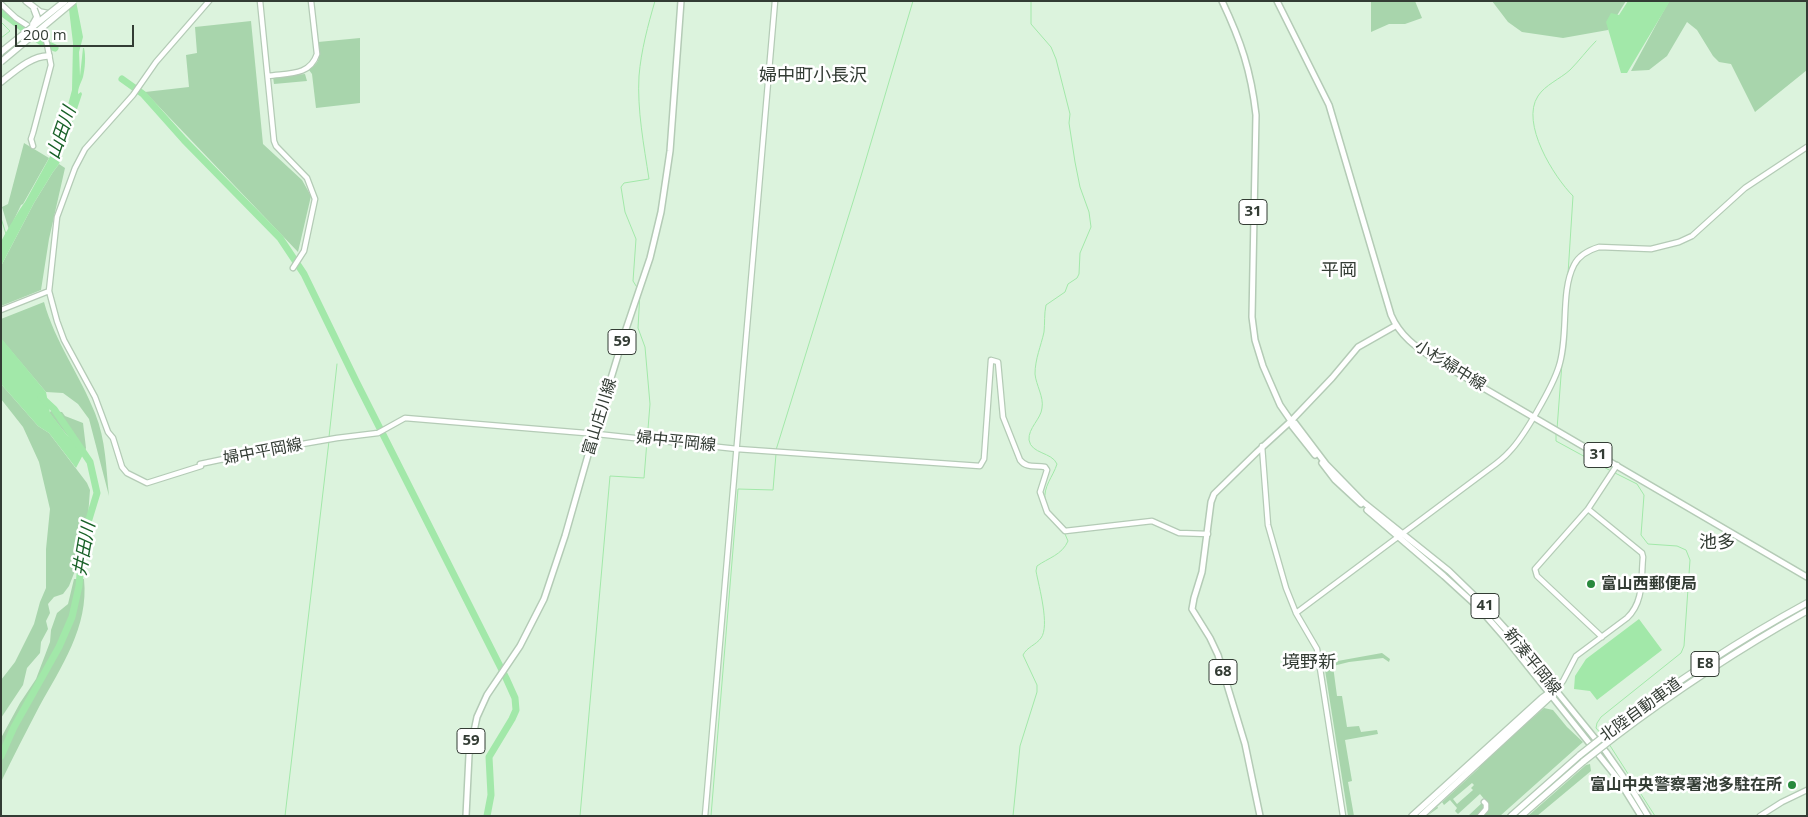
<!DOCTYPE html>
<html>
<head>
<meta charset="utf-8">
<style>
  body { margin:0 }
  #map { position:relative; width:1808px; height:817px; overflow:hidden; background:#dcf3dd; font-family:"Open Sans",sans-serif }
  canvas { display:block }
  .frame { position:absolute; inset:0; border:2px solid #333c34; pointer-events:none }
  .scale { position:absolute; left:15px; top:25px; width:119px; height:22px; box-sizing:border-box; border:2px solid #333c34; border-top:0; padding-left:6px; font-size:15px; line-height:18px; white-space:nowrap; color:#333c34; -webkit-text-stroke:4px #fff; paint-order:stroke }
</style>
</head>
<body>
<div id="map">
<canvas width="1808" height="817"></canvas>
<div class="frame"></div>
<div class="scale">200 m</div>
</div>
<script>
const ctx = document.querySelector('canvas').getContext('2d');
ctx.lineJoin = 'round';
function fill(path, color) {
  ctx.fillStyle = color;
  ctx.fill(path, 'evenodd');
}
function stroke(path, color, width, dash) {
  ctx.strokeStyle = color;
  ctx.lineWidth = width;
  ctx.lineCap = dash ? 'butt' : 'round';
  ctx.setLineDash(dash || []);
  ctx.stroke(path);
}
function drawText(font, color, halo, rows, align = 'center') {
  ctx.font = font + ' "Open Sans","Noto Sans JP",sans-serif';
  ctx.lineWidth = 5;
  ctx.setLineDash([]);
  ctx.textBaseline = 'middle';
  ctx.strokeStyle = halo;
  ctx.fillStyle = color;
  for (const [text, x, y, turn = 0] of rows) {
    ctx.save();
    ctx.translate(x, y);
    ctx.rotate((+turn || 0) * Math.PI / 180);
    ctx.textAlign = isNaN(turn) ? turn : align;
    if (halo) ctx.strokeText(text, 0, 0);
    ctx.fillText(text, 0, 0);
    ctx.restore();
  }
}
fill(new Path2D(`
  M1371,1H1415L1422,18L1405,24H1389L1371,32Z
  M1492,1H1626L1608,30L1563,38L1522,32L1508,22Z
  M1669,1H1807V70L1755,112L1731,64L1719,62L1713,56L1697,30L1687,22L1667,56L1649,70L1631,71Z
  M251,21L263,144L302,180L311,196L298,252L145,92L189,87L186,55L197,53L195,27Z
  M360,38V103L316,108L312,74L309,70C321,61 320,57 318,42Z
  M305,74L307,81L274,84L273,77Z
  M24,143L49,158L23,204L21,205L9,230L2,207L8,204Z
  M59,164L65,168L49,239L41,290L1,306V266L34,203L53,172Z
  M44,302C55,342 80,375 95,413C106,440 106,468 109,496L89,419L78,404L63,393L46,392L1,339V319Z
  M1,384L38,426L49,433L87,483L90,490L86,543L69,586L63,594L54,597L48,604L50,613L46,621L48,629L41,642L40,653L27,668L23,685L1,718V680L15,662L34,624L40,602L46,588V549L50,509L39,462L23,427L1,399Z
  M51,411L62,412L65,416L83,423L86,448L85,451L66,434L49,413Z
  M74,579H84C89,627 61,667 39,707C26,732 13,757 1,782V738L20,703L36,679L50,642L51,630L57,613L68,604Z
  M1382,653L1390,659L1389,662L1383,658L1349,662L1333,666L1337,696H1342L1347,727L1359,726L1361,732L1377,730L1378,734L1345,740L1352,781L1348,782L1354,816H1348L1325,670L1332,662Z
  M1544,708L1553,710L1567,727L1583,742L1500,816H1468L1485,800L1480,794L1458,814L1455,811L1457,808L1450,800L1444,805L1442,802L1437,806L1438,808L1427,816L1478,769L1487,757ZM1472,783L1474,785L1471,788L1473,790L1457,804L1453,799Z
  M1590,764L1591,771L1537,816H1528L1586,765Z`), '#a8d5ac');
fill(new Path2D(`
  M68,1H76L83,37L79,52L80,76L83,48H84C86,56 85,69 83,77C81,83 78,87 78,94L81,92L82,94L59,164L53,172L34,203L1,266C1,258 0,249 1,242C3,237 22,205 25,202L58,142L72,90L73,43Z
  M1628,1H1670L1627,73H1621L1606,22L1611,13L1619,15Z
  M1,338L46,392L50,413L66,434L85,451L76,468L49,433L38,426L1,384Z
  M1639,619L1662,650L1597,700L1590,691L1574,689L1575,676L1586,659Z`), '#a2e8a9');
stroke(new Path2D(`
  M1031,1V24L1051,47L1056,59L1070,114L1069,123L1075,162L1080,187L1089,212L1091,227L1080,253L1079,274L1077,278L1068,284L1065,292L1046,305C1044,314 1045,323 1044,332C1041,346 1035,359 1035,374C1036,385 1044,397 1042,408C1041,419 1028,428 1029,440C1031,454 1052,452 1057,464C1053,477 1043,486 1045,501
  M1,22L10,31L1,38
  M1,218L6,234
  M1568,274L1573,196C1554,177 1520,123 1538,96C1545,85 1560,79 1570,70C1579,61 1587,50 1596,41
  M638,289L633,281L636,239L625,212L621,187L624,183L649,179C644,146 637,110 639,76C641,51 648,25 655,1
  M1557,429L1562,363
  M1556,433V441L1611,471
  M329,437L337,364
  M776,450L861,176L913,1
  M1602,735L1596,728L1597,723L1601,717L1681,653L1684,646L1690,560L1686,550L1677,546L1648,544L1641,535L1644,495L1637,484L1615,473
  M1609,744L1655,816
  M285,816L329,441
  M580,816L610,476L644,478L650,404L645,347L638,328L640,292
  M711,816L738,489L773,490L776,454
  M1013,816L1020,746L1037,692V685L1023,655C1027,647 1036,645 1041,638C1050,626 1039,587 1036,571L1037,566C1048,558 1062,555 1068,541L1065,534L1052,521`), '#a2e8a9', 1);
stroke(new Path2D(`
  M1,12L40,41L55,48
  M122,79L143,94L184,140L280,238L304,274L356,381L506,678L515,698L516,710L512,719L489,757L491,795L487,816
  M1,756L14,727L59,647L72,617L79,586L83,539L97,493L90,462L54,409L41,397`), '#a2e8a9', 7);
const secondary = new Path2D(`
  M209,1L156,62L133,95L85,149L75,168L57,217L49,291L57,321L64,340L95,397L108,432L113,438L122,467L127,473L147,483L201,466L200,464L262,451L337,438L378,433L405,418L597,434L737,449L980,466L984,459L991,360L998,362L1003,417L1020,460C1027,469 1036,465 1045,467L1047,470L1040,492L1047,512L1065,531L1152,521L1179,533L1208,534
  M260,1L274,141L276,146L307,178L315,199L304,251L293,268
  M1,4L16,18L45,37L47,44L51,65L33,133L31,139L33,146
  M268,76C288,73 310,76 317,54L311,1
  M1,310L49,291
  M1262,446L1268,525L1286,588L1296,613L1317,649L1343,816
  M1296,613L1489,469C1496,464 1503,459 1509,452C1524,437 1553,386 1559,366C1569,335 1560,292 1574,265C1579,255 1589,250 1599,247L1651,249L1679,242L1692,236L1745,188L1807,147
  M1602,637L1537,576L1535,569L1588,509L1617,465
  M1555,690L1563,681L1576,656L1627,618C1644,602 1641,579 1643,557L1642,553L1588,509
  M705,816L775,1
  M1480,816L1486,809V804L1484,802
  M1760,816L1782,802L1807,790`);
const primary = new Path2D(`
  M1222,1C1241,41 1251,71 1256,115L1252,317L1255,340L1263,366L1280,405L1291,421L1295,423L1326,464L1363,502L1449,571L1483,604L1511,635L1606,752L1631,788L1648,816
  M1277,1L1329,105L1391,315C1400,336 1416,347 1434,359L1807,577
  M1291,421L1292,426L1315,455
  M1322,463L1335,480L1361,504
  M1367,510L1444,576L1479,608L1506,639L1618,779L1641,816
  M466,816L469,755L477,717L487,695L520,646L544,599L565,536L594,434L626,329L650,258L661,212L670,151L681,1
  M1260,816L1245,744L1218,655L1210,638L1192,609L1194,598L1202,572L1211,502L1214,494L1257,452L1291,421L1332,378L1358,347L1395,326`);
const highway = new Path2D(`
  M26,1L40,12L50,14
  M1,82C14,72 32,55 49,56
  M1608,733C1671,685 1737,641 1807,603
  M1612,739C1674,692 1739,649 1807,611
  M1412,816L1542,698L1549,693L1555,690
  M1421,816L1551,696L1555,690
  M1511,816L1580,755
  M1521,816L1584,761`);
stroke(secondary, '#b4cbb6', 7);
stroke(primary, '#b4cbb6', 8);
stroke(highway, '#b4cbb6', 8);
stroke(secondary, '#fff', 4.5);
stroke(primary, '#fff', 5);
stroke(highway, '#fff', 5.5);
const highwayBridge = new Path2D(`
  M33,24L37,17L34,9
  M1,52L65,1
  M1,62L74,1
  M1580,755L1608,733
  M1584,761L1612,739`);
stroke(highwayBridge, '#b4cbb6', 8, []);
stroke(highwayBridge, '#fff', 5.5);
for (const [x, y, r, color] of [
  [1591,584,5,"#28893d"],
  [1792,785,5,"#28893d"]
]) {
  const dot = new Path2D();
  dot.arc(x, y, r, 0, 2 * Math.PI);
  ctx.fillStyle = color;
  ctx.fill(dot);
  stroke(dot, '#fff', 2);
}
for (const [x, y, w] of [
  [1253,212,28],
  [622,342,28],
  [1598,455,28],
  [1485,606,28],
  [1705,664,28],
  [1223,672,28],
  [471,741,28]
]) {
  const box = new Path2D();
  box.roundRect(x - w / 2, y - 12.5, w, 25, 4);
  ctx.fillStyle = '#fff';
  ctx.fill(box);
  stroke(box, '#333c34', 1);
}
drawText('bold 15px', '#333c34', null, [
  ["31",1253,212],
  ["59",622,342],
  ["31",1598,455],
  ["41",1485,606],
  ["E8",1705,664],
  ["68",1223,672],
  ["59",471,741]
]);
drawText('16px', '#333c34', '#fff', [
  ["小杉婦中線",1450,366,32],
  ["富山庄川線",600,417,-73],
  ["婦中平岡線",676,442,6],
  ["婦中平岡線",263,452,-11],
  ["新湊平岡線",1532,662,51],
  ["北陸自動車道",1641,710,-36]
]);
drawText('bold 16px', '#333c34', '#fff', [
  ["富山西郵便局",1601,584],
  ["富山中央警察署池多駐在所",1782,785,"right"]
], 'left');
drawText('18px', '#333c34', '#fff', [
  ["婦中町小長沢",813,76],
  ["平岡",1339,271],
  ["池多",1717,543],
  ["境野新",1309,663]
]);
drawText('italic 18px', '#196128', '#fff', [
  ["山田川",62,133,-71],
  ["井田川",85,549,-80]
]);
</script>
</body>
</html>
